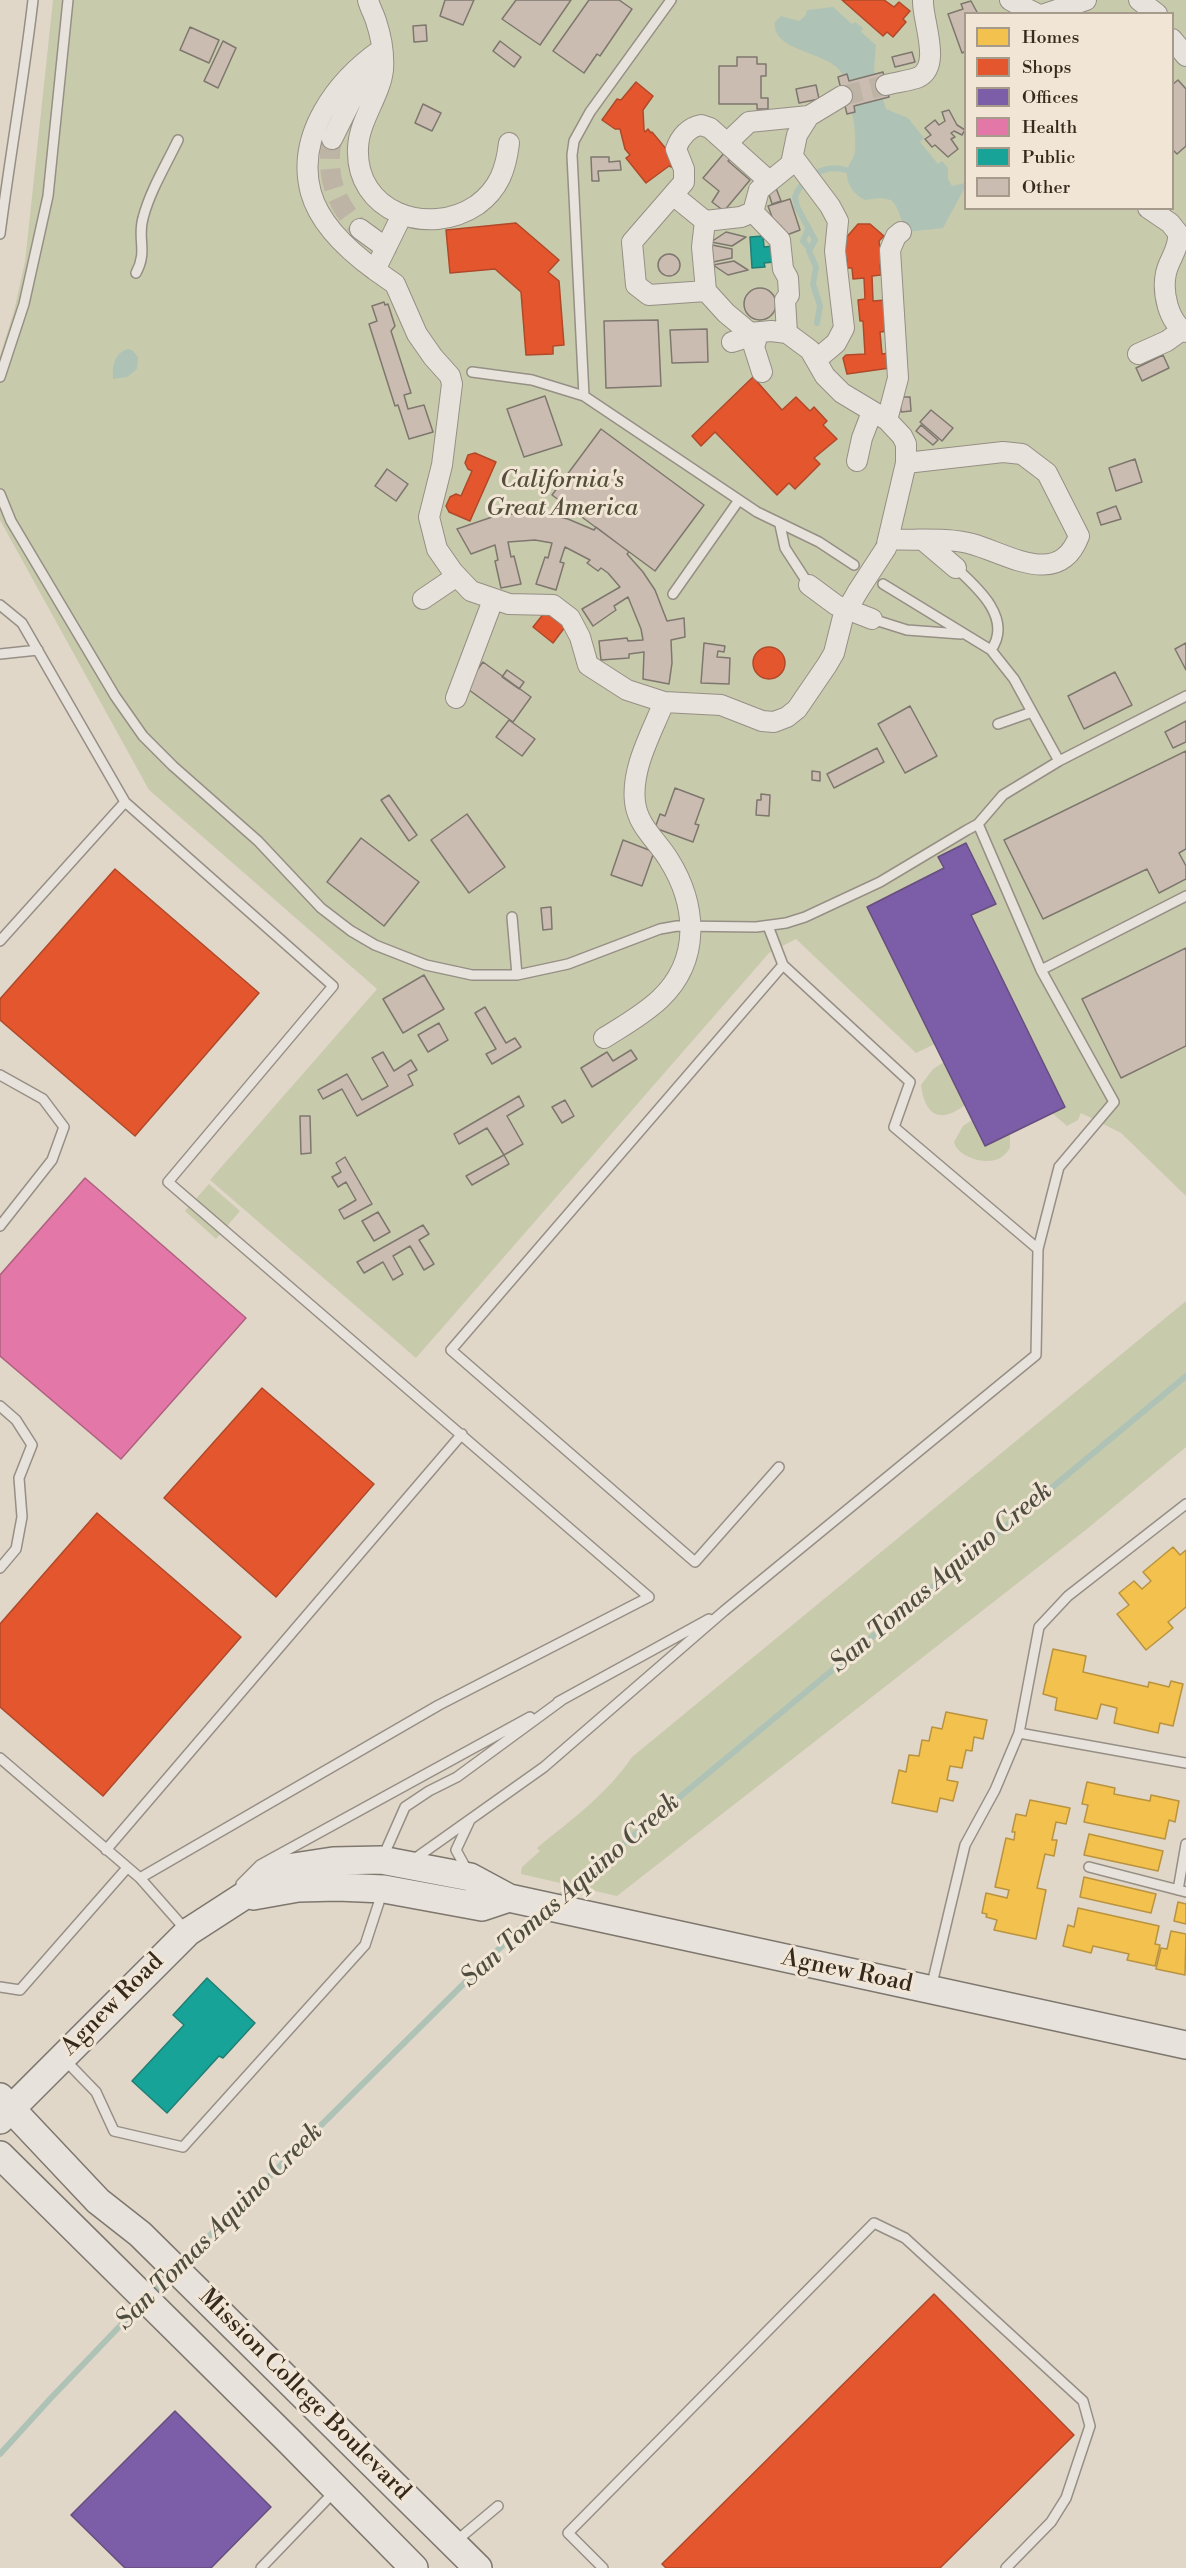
<!DOCTYPE html>
<html>
<head>
<meta charset="utf-8">
<style>
  body { margin:0 }
  #map { position:relative; width:1186px; height:2568px; overflow:hidden; background:#e0d7c9; font-family:"Libre Bodoni",serif }
  canvas { display:block }
  .legend { position:absolute; left:964px; top:12px; width:210px; height:198px; box-sizing:border-box; background:#f1e6d5; border:2px solid #a69a8b; margin:0; padding:8px 10px; list-style:none; font-size:18px; color:#35291c }
  .legend li { display:flex; align-items:center; gap:12px; height:30px }
  .legend b { width:30px; border:2px solid #a69a8b }
</style>
</head>
<body>
<div id="map">
<canvas width="1186" height="2568"></canvas>
<ul class="legend">
<li><b style="height:16px;background:#f2c14e"></b>Homes</li>
<li><b style="height:16px;background:#e4572e"></b>Shops</li>
<li><b style="height:16px;background:#7b5ea7"></b>Offices</li>
<li><b style="height:16px;background:#e377a8"></b>Health</li>
<li><b style="height:16px;background:#17a398"></b>Public</li>
<li><b style="height:16px;background:#cbbcb1"></b>Other</li>
</ul>
</div>
<script>
const ctx = document.querySelector('canvas').getContext('2d');
ctx.lineJoin = 'round';
function fill(path, color) {
  ctx.fillStyle = color;
  ctx.fill(path, 'evenodd');
}
function stroke(path, color, width, dash) {
  ctx.strokeStyle = color;
  ctx.lineWidth = width;
  ctx.lineCap = dash ? 'butt' : 'round';
  ctx.setLineDash(dash || []);
  ctx.stroke(path);
}
function drawText(font, color, halo, rows, align = 'center') {
  ctx.font = font + ' "Libre Bodoni",serif';
  ctx.lineWidth = 6;
  ctx.setLineDash([]);
  ctx.textBaseline = 'middle';
  ctx.strokeStyle = halo;
  ctx.fillStyle = color;
  for (const [text, x, y, turn = 0] of rows) {
    ctx.save();
    ctx.translate(x, y);
    ctx.rotate((+turn || 0) * Math.PI / 180);
    ctx.textAlign = isNaN(turn) ? turn : align;
    if (halo) ctx.strokeText(text, 0, 0);
    ctx.fillText(text, 0, 0);
    ctx.restore();
  }
}
fill(new Path2D(`
  M53,0H1186V1196L1121,1133L1081,1113L1078,1120L1067,1126L1052,1113L1010,1134V1148C1006,1154 1002,1158 995,1160C982,1164 957,1156 954,1142L963,1126L972,1120L965,1105C940,1124 925,1116 921,1085L933,1069L944,1062L935,1044L916,1053L796,939L769,953L416,1358L210,1180L377,989L149,790L0,520V356L14,311L25,262ZM966,14H1172V208H966Z
  M209,1184L240,1211L216,1239L185,1211Z
  M1186,1301V1447L1087,1529L617,1896L521,1874L522,1867L540,1851L537,1848C572,1819 606,1795 632,1757Z`), '#c8caac');
fill(new Path2D(`
  M833,7L852,24L855,22L863,28L861,32L876,45L874,70L886,109L908,118L924,138L920,142L938,164L942,161L948,168V179L952,186L965,183V187L943,228L907,232C900,221 900,208 891,200L880,198L865,200C855,195 848,187 847,176C845,166 854,161 855,151C857,126 850,102 844,78C837,51 771,54 775,22L781,16L799,21L806,15L807,10Z
  M128,349L132,350L138,357L137,369L127,377L113,379C112,366 114,353 128,349Z`), '#aec3b6');
const homes = new Path2D(`
  M1173,1547L1180,1555L1186,1550V1607L1168,1622L1173,1628L1146,1650L1117,1614L1129,1605L1119,1593L1134,1581L1142,1589L1151,1581L1143,1572Z
  M1053,1649L1086,1656L1083,1672L1148,1687L1149,1682L1169,1687L1171,1681L1183,1684L1173,1726L1160,1723L1158,1733L1114,1723L1117,1708L1101,1704L1097,1719L1055,1710L1057,1698L1043,1694Z
  M946,1712L987,1720L983,1739L974,1737L972,1751L966,1750L962,1768L950,1766L947,1780L958,1782L953,1801L940,1798L937,1812L892,1803L899,1770L906,1772L909,1755L919,1756L922,1740L929,1741L932,1727L942,1729Z
  M1087,1782L1115,1788L1114,1794L1150,1801L1151,1795L1179,1801L1175,1822L1169,1820L1165,1839L1084,1822L1088,1805L1082,1804Z
  M1030,1800L1070,1808L1066,1824L1056,1822L1052,1840H1057L1054,1856L1045,1854L1037,1888L1046,1890L1036,1939L994,1930L997,1920L986,1917L987,1914L982,1913L986,1893L1007,1898L1009,1890L995,1887L1006,1838L1014,1840L1015,1832H1012L1016,1814L1026,1816Z
  M1089,1834L1163,1851L1158,1871L1084,1855Z
  M1084,1877L1156,1894L1151,1913L1080,1897Z
  M1178,1902L1186,1904V1924L1174,1921Z
  M1078,1908L1159,1926L1155,1944L1160,1945L1155,1966L1127,1960L1129,1954L1093,1946L1091,1953L1063,1946L1068,1925L1074,1927Z
  M1171,1931L1186,1934L1185,1975L1156,1969L1161,1948L1167,1949Z`);
fill(homes, '#f2c14e');
stroke(homes, '#b9933f', 1.5);
const shops = new Path2D(`
  M842,0H884L894,7L899,2L910,11L903,19L906,22L893,37L887,32L883,36Z
  M636,82L653,96L643,110L644,130L645,132L648,129L651,133L652,132L672,156L674,168L669,166L646,183L626,158L630,155L625,149L620,129H615L602,120L617,99L621,100Z
  M516,223L559,260L548,272L559,281L564,345L553,346V354L526,355L521,292L495,269L450,273L446,230Z
  M858,224H870L884,236L879,241L880,248H886L888,264L880,265L881,275L872,276L873,301L886,300L889,331L880,332L882,354L889,353L890,368L847,374L843,358L846,355L865,354L863,321H860L858,300L865,299L864,278L853,279L852,268H847V260L841,261L840,248L846,247L845,239Z
  M753,377L782,410L796,397L810,411L814,407L827,421L823,425L837,439L814,458L820,464L795,489L789,483L777,495L715,432L701,446L692,436Z
  M475,453L496,462L470,521L449,512L446,506L450,497L456,494L461,496L472,471L468,469L465,463L468,455Z
  M545,612L565,627L553,643L533,627Z
  M753 663a16 16 0 1 1 32 0a16 16 0 1 1-32 0Z
  M115,869L259,993L135,1136L0,1020V999Z
  M262,1388L374,1484L276,1597L164,1498Z
  M97,1513L241,1637L103,1796L0,1707V1624Z
  M934,2294L1074,2435L940,2568H666L662,2564Z`);
fill(shops, '#e4572e');
stroke(shops, '#b04929', 1.5);
const offices = new Path2D(`
  M966,843L996,904L971,915L1065,1107L985,1146L867,907L944,868L938,857Z
  M175,2411L271,2507L211,2568H125L71,2515Z`);
fill(offices, '#7b5ea7');
stroke(offices, '#664e7d', 1.5);
const health = new Path2D(`
  M85,1178L246,1318L121,1459L0,1356V1275Z`);
fill(health, '#e377a8');
stroke(health, '#af607e', 1.5);
const public = new Path2D(`
  M763,236L764,247L773,246L774,262L764,263L765,267L752,268L750,237Z
  M207,1978L255,2023L223,2058L219,2056L167,2113L132,2081L184,2025L173,2015Z`);
fill(public, '#17a398');
stroke(public, '#207e73', 1.5);
stroke(new Path2D(`
  M808,229L803,241L810,249
  M817,323L820,306L813,284L816,267L809,251L815,240L797,207L795,197C802,176 826,164 846,170
  M557,1899L1186,1376
  M180,2265L521,1927L539,1913
  M151,2294L171,2274
  M0,2454L50,2399L141,2304`), '#aec3b6', 6);
const building = new Path2D(`
  M445,0H474L463,25L440,16Z
  M516,0H571L540,45L502,19Z
  M589,0H619L632,9L600,56L597,54L584,73L553,51Z
  M971,1L978,14H966V51L962,53L948,14L963,9L961,4Z
  M426,25L427,41L414,42L413,26Z
  M190,27L219,40L209,63L180,50Z
  M223,41L236,48L218,88L204,81Z
  M500,41L521,57L514,67L493,51Z
  M912,52L915,62L895,67L892,57Z
  M737,57H757V64H766V76H761V98H768V109H757V104H719V66H737Z
  M883,72L889,97L854,106L855,112L847,114L838,77L847,74L849,81Z
  M1178,80L1186,89V146L1177,154L1172,149V85Z
  M816,85L819,99L799,103L796,89Z
  M423,104L441,113L432,131L415,123Z
  M949,110L957,125L965,130L962,135L954,131L951,133L955,137L951,139L958,149L948,157L935,145L932,147L925,139L931,135L925,128L935,120L939,125L945,121L942,112Z
  M725,152L731,158L728,161L750,180L724,211L712,202L719,191L703,178Z
  M591,157H609V162L620,161L621,170L598,171L599,181H592Z
  M776,188L781,201L772,204L768,191Z
  M790,199L800,230L784,236L781,226L776,228L768,206Z
  M726,232L746,237L732,246L711,242Z
  M712,245L732,249V258L713,262Z
  M658 265a11 11 0 1 1 22 0a11 11 0 1 1-22 0Z
  M734,261L748,270L728,275L713,265Z
  M744 304a16 16 0 1 1 32 0a16 16 0 1 1-32 0Z
  M384,302L385,305L388,304L395,326L391,331L411,393L404,395L408,409L424,405L433,432L409,439L398,405L395,406L369,324L377,321L372,306Z
  M658,320L661,386L606,388L604,321Z
  M707,329L708,362L672,363L670,330Z
  M1163,355L1169,368L1142,381L1136,368Z
  M545,396L562,445L524,457L507,409Z
  M900,397H910L911,411L901,412Z
  M931,410L953,428L942,441L920,422Z
  M921,425L938,440L933,445L916,431Z
  M601,429L704,505L655,571L552,495Z
  M1135,459L1142,482L1116,491L1109,468Z
  M387,469L408,484L396,501L375,486Z
  M1116,506L1121,519L1101,525L1097,513Z
  M540,512L568,519L594,530L596,527L629,552L627,554L643,572L655,590L667,621L684,618L685,637L671,640L672,663L669,684L643,679L644,652L629,654V658L601,660L599,641L627,638L628,641L643,640L641,629L628,597L614,606L616,610L593,626L582,609L620,587L608,573L601,568L598,571L587,563L590,560L565,547L560,562L564,563L556,590L536,584L545,557L548,558L552,543L535,540L508,542L511,557L514,556L521,584L501,588L495,561L498,560L495,545L471,554L457,529L498,515Z
  M704,643L725,646L724,652L718,651L717,657L730,658L729,684L701,683Z
  M1186,643V670L1175,649Z
  M483,662L531,697L513,722L465,687Z
  M507,670L524,682L519,689L502,677Z
  M1115,672L1132,705L1084,729L1068,696Z
  M910,706L937,756L905,773L878,724Z
  M509,720L535,739L522,756L496,737Z
  M1186,721V742L1173,748L1165,732Z
  M877,748L884,762L834,788L827,774Z
  M1186,751V849L1179,853L1186,866V879L1159,893L1147,869L1043,919L1004,840Z
  M812,771L820,772V781L812,780Z
  M675,788L704,799L695,824L699,825L693,842L655,828L660,814L665,816Z
  M761,794L770,795L769,816L756,815L757,800H761Z
  M389,795L417,835L409,841L381,800Z
  M467,814L505,867L469,893L431,840Z
  M361,838L419,882L384,926L327,882Z
  M623,840L654,852L642,886L611,875Z
  M551,907L552,929L543,930L541,908Z
  M1186,948V1046L1121,1078L1082,999Z
  M424,975L444,1009L403,1033L383,999Z
  M485,1007L506,1043L515,1038L521,1047L492,1064L486,1054L496,1049L475,1013Z
  M439,1023L448,1040L428,1052L418,1035Z
  M631,1050L637,1059L592,1087L581,1068L607,1052L613,1061Z
  M383,1052L394,1071L411,1060L417,1070L408,1075L413,1085L357,1116L342,1089L323,1099L318,1090L347,1074L362,1100L388,1086L372,1058Z
  M519,1096L524,1106L507,1116L523,1144L504,1155L487,1128L459,1144L454,1134Z
  M565,1100L574,1116L562,1123L552,1107Z
  M300,1116H310L311,1153L301,1154Z
  M504,1155L509,1164L472,1185L466,1176Z
  M345,1157L372,1204L344,1219L339,1210L356,1200L346,1182L338,1187L332,1177L341,1172L336,1163Z
  M378,1212L390,1232L374,1241L362,1221Z
  M423,1225L429,1234L419,1240L434,1264L424,1270L410,1246L393,1256L403,1274L393,1280L383,1262L364,1273L357,1262Z`);
fill(building, '#cbbcb1');
stroke(building, '#7e776e', 1.5);
stroke(new Path2D(`
  M842,96L886,85
  M332,139C325,174 335,204 360,229`), '#beb4a6', 20, [20, 10]);
const lane = new Path2D(`
  M671,0L590,112L574,141L572,155L584,396L757,512L819,542L854,565
  M0,234C10,156 24,78 33,0
  M136,273C148,251 137,239 143,218C150,191 166,165 178,140
  M472,372L532,380L584,396
  M0,377L24,304L48,196L68,0
  M0,494L11,521L115,696L143,736L173,766L258,841L321,908L351,931L375,945L426,965L472,975H517L568,964L660,929L677,926L756,927L786,923L805,917L880,882L967,830L978,824L1003,795L1059,761L1014,679L991,650L883,584
  M780,525L785,548L809,585
  M956,568C978,588 1013,619 991,650
  M673,594L739,500
  M0,605L22,623L125,802L333,986L168,1182L649,1597L439,1705L140,1878
  M872,619L907,630L961,634
  M0,654L38,650
  M998,724L1032,712
  M1059,761L1186,696
  M978,824L1041,970
  M512,917L517,975
  M768,926L783,965L910,1082L894,1127L1038,1249
  M0,941L125,802
  M0,1075L43,1099L64,1127L52,1160L0,1226
  M0,1406L16,1420L32,1445L19,1478L22,1517L16,1549L0,1568
  M779,1467L695,1562L451,1350L783,965
  M558,1702L709,1619
  M1019,1733L1186,1763
  M0,1758L140,1878L185,1929
  M106,1850L462,1434
  M382,1859L405,1807L429,1791L457,1777L562,1700
  M413,1860L544,1767L724,1611L1036,1355L1038,1249L1059,1167L1114,1102L1041,970L1186,896
  M1089,1867L1186,1892
  M468,1872L456,1850L470,1820
  M241,1884L260,1865L530,1717
  M1178,1890L1186,1844
  M0,1987L20,1990L127,1868
  M931,1988L965,1845L995,1790L1019,1733L1039,1627L1068,1596L1186,1504
  M63,2058L96,2092L114,2131L183,2147L365,1945L383,1890
  M455,2542L498,2506
  M261,2568L335,2491
  M603,2568L568,2533L874,2223L905,2238L1083,2401L1090,2426L1066,2498L1051,2522L1006,2568`);
const street = new Path2D(`
  M368,0C370,8 374,14 376,21C381,36 384,55 383,70C380,96 359,120 358,148C355,212 428,238 477,205C499,189 506,169 509,143
  M1010,0L1037,14
  M1139,0L1157,14
  M1045,14L1086,0
  M1172,39L1186,56
  M886,85C896,82 910,81 919,77C942,65 922,20 923,0
  M332,139L351,101L381,64
  M727,143L749,122L809,116
  M794,158L830,206L838,221L835,251L844,328L836,343L817,359
  M769,181L710,128L701,125C689,127 680,137 676,149L684,169V182L632,242L636,285L649,295L706,291L726,313L750,333L771,331L787,333
  M673,195L705,221L702,247L706,291
  M1148,208L1170,223L1178,233C1180,248 1169,259 1166,273C1162,292 1168,322 1186,332
  M753,212L780,240L783,269L788,278L789,295L785,300L787,333L810,350L825,376L842,393L887,420L902,436L906,444V463L886,548
  M753,212L759,190L791,164L797,135L809,116L842,96
  M402,215L375,270L395,284L417,334L433,357L450,376L452,384L442,465L429,517L437,549L453,572L471,591L509,604L553,605L570,618L580,637L588,665L627,690L664,702L721,705L762,721L774,722L787,717L797,709L827,665L834,653L843,617L858,591
  M705,221L741,217L753,212
  M360,229L386,248
  M375,270C349,251 320,225 311,193C295,135 337,80 382,49
  M758,334L754,347L762,372
  M732,342L758,334
  M1138,354L1167,341L1182,330
  M887,420L898,378L890,250L896,236L901,232
  M857,461L862,438L872,412
  M889,539C917,541 945,537 972,544C1008,554 1059,589 1079,536L1047,473L1022,454L1003,452L906,463
  M923,540L956,568
  M809,585L836,605L872,619
  M423,599L457,576
  M456,698L493,600
  M604,1038C623,1026 643,1015 660,999C701,960 697,905 669,860C657,840 638,827 635,802C631,768 652,732 664,702`);
const secondary = new Path2D(`
  M253,1896L298,1888L338,1887L384,1889L482,1907L509,1898
  M0,2097L98,2201L140,2234L478,2568
  M0,2120L188,1932L287,1868L333,1861L381,1860L470,1877L509,1898L1186,2045
  M0,2155L290,2442L414,2568`);
stroke(lane, '#968f85', 12);
stroke(street, '#968f85', 22);
stroke(secondary, '#7e776e', 30);
stroke(lane, '#e7e2db', 9);
stroke(street, '#e7e2db', 20);
stroke(secondary, '#e7e2db', 27);
const streetBridge = new Path2D(`
  M858,591L886,548`);
stroke(streetBridge, '#968f85', 22, []);
stroke(streetBridge, '#e7e2db', 20);
drawText('italic 24px', '#554e3a', '#f1e6d5', [
  ["California's",562,481],
  ["Great America",562,509]
]);
drawText('24px', '#35291c', '#f1e6d5', [
  ["Agnew Road",847,1972,12],
  ["Agnew Road",113,2005,-45],
  ["Mission College Boulevard",304,2395,45]
]);
drawText('italic 26px', '#4e4d40', '#f1e6d5', [
  ["San Tomas Aquino Creek",942,1578,-40],
  ["San Tomas Aquino Creek",571,1891,-41],
  ["San Tomas Aquino Creek",220,2227,-45]
]);
</script>
</body>
</html>
